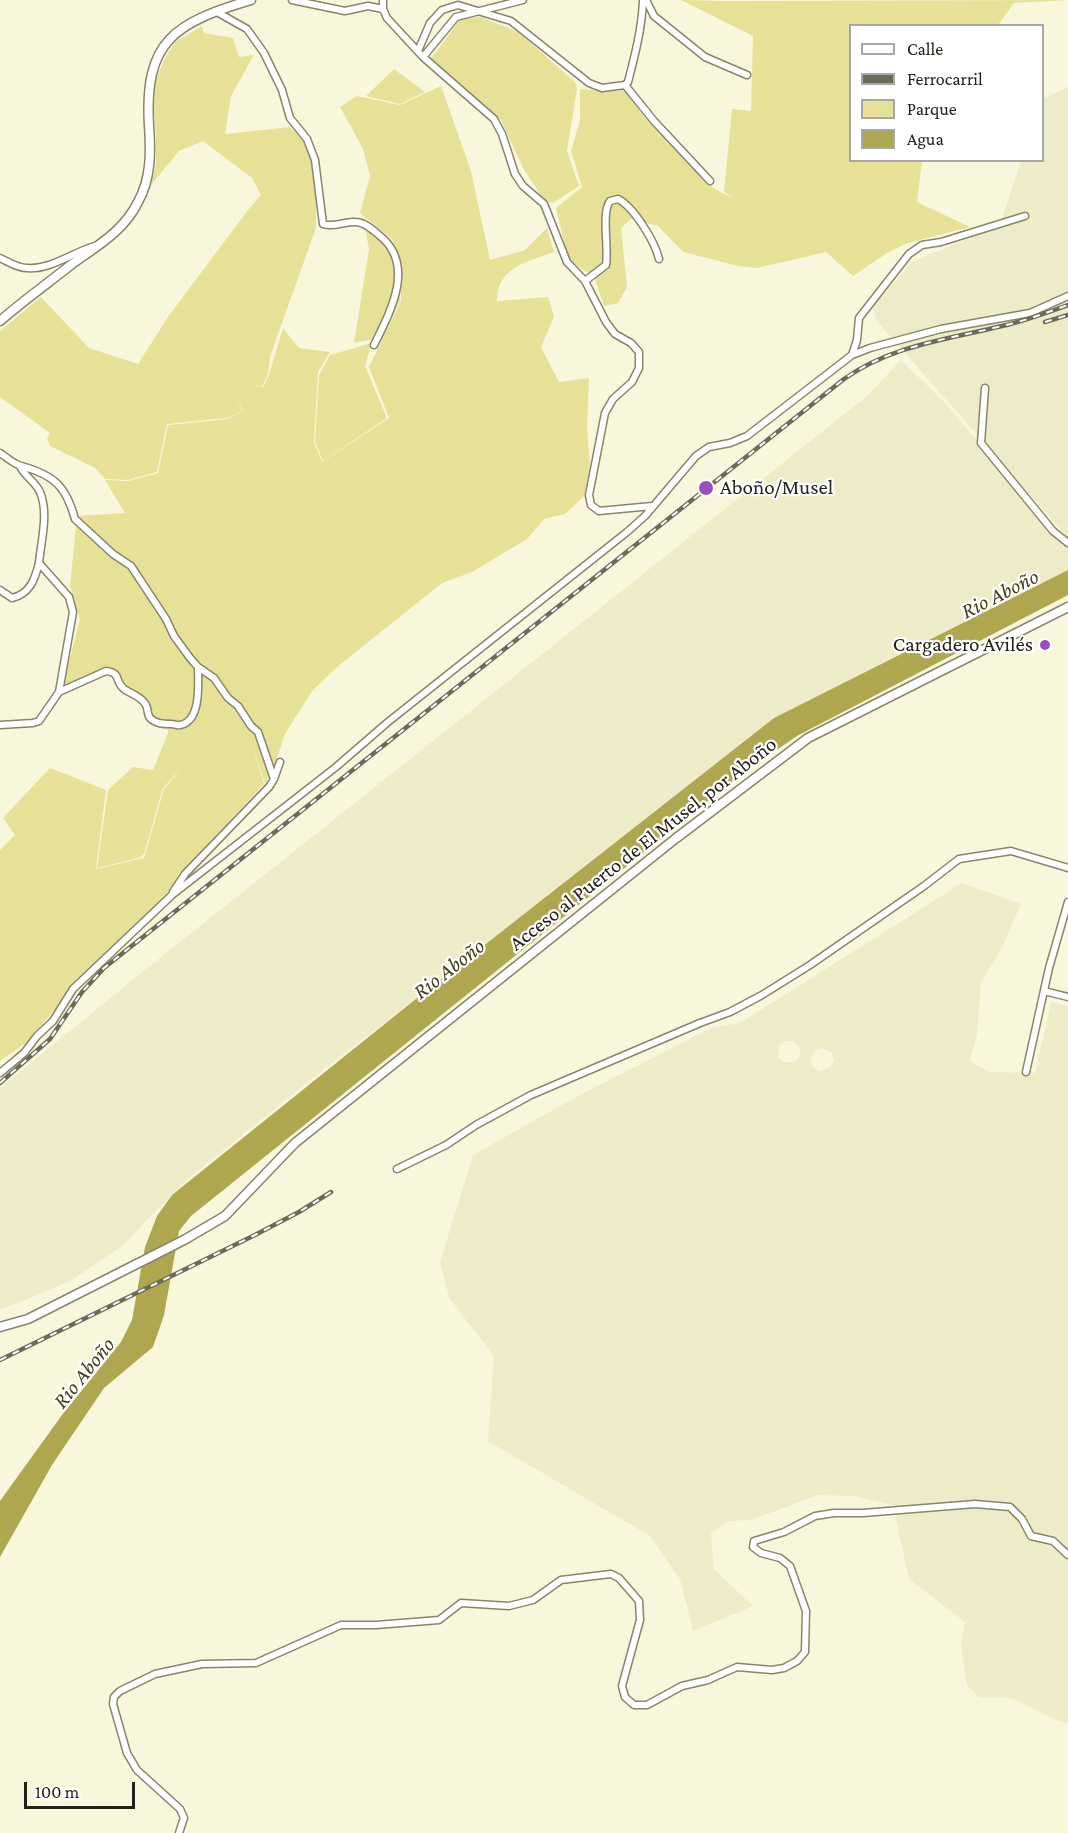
<!DOCTYPE html>
<html>
<head>
<meta charset="utf-8">
<style>
  body { margin:0 }
  #map { position:relative; width:1068px; height:1833px; overflow:hidden; background:#f8f7db; font-family:"Crimson Pro",serif }
  canvas { display:block }
  .legend { position:absolute; left:849px; top:24px; width:195px; height:138px; box-sizing:border-box; background:#fff; border:2px solid #a7a7a3; margin:0; padding:8px 10px; list-style:none; font-size:18px; color:#222218 }
  .legend li { display:flex; align-items:center; gap:12px; height:30px }
  .legend b { width:30px; border:2px solid #a7a7a3 }
  .scale { position:absolute; left:24px; top:1782px; width:111px; height:27px; box-sizing:border-box; border:3px solid #222218; border-top:0; padding-left:8px; font-size:18px; line-height:21px; white-space:nowrap; color:#222218; -webkit-text-stroke:4px #fff; paint-order:stroke }
</style>
</head>
<body>
<div id="map">
<canvas width="1068" height="1833"></canvas>
<ul class="legend">
<li><b style="height:8px;background:#fff"></b>Calle</li>
<li><b style="height:8px;background:#6b6b5b"></b>Ferrocarril</li>
<li><b style="height:16px;background:#e7e198"></b>Parque</li>
<li><b style="height:16px;background:#afa750"></b>Agua</li>
</ul>
<div class="scale">100 m</div>
</div>
<script>
const ctx = document.querySelector('canvas').getContext('2d');
ctx.lineJoin = 'round';
function fill(path, color) {
  ctx.fillStyle = color;
  ctx.fill(path, 'evenodd');
}
function stroke(path, color, width, dash) {
  ctx.strokeStyle = color;
  ctx.lineWidth = width;
  ctx.lineCap = dash ? 'butt' : 'round';
  ctx.setLineDash(dash || []);
  ctx.stroke(path);
}
function drawText(font, color, halo, rows, align = 'center') {
  ctx.font = font + ' "Crimson Pro",serif';
  ctx.lineWidth = 4.5;
  ctx.setLineDash([]);
  ctx.textBaseline = 'middle';
  ctx.strokeStyle = halo;
  ctx.fillStyle = color;
  for (const [text, x, y, turn = 0] of rows) {
    ctx.save();
    ctx.translate(x, y);
    ctx.rotate((+turn || 0) * Math.PI / 180);
    ctx.textAlign = isNaN(turn) ? turn : align;
    if (halo) ctx.strokeText(text, 0, 0);
    ctx.fillText(text, 0, 0);
    ctx.restore();
  }
}
fill(new Path2D(`
  M1068,87V538L876,320L873,307L912,262L1000,225L1021,161L1042,160L1043,99Z
  M901,360L946,404L1053,531L1068,543V570L774,718L308,1082L183,1183L122,1246L72,1280L18,1303L0,1309V1088L146,969L867,396Z
  M962,883L1021,904L1002,948L981,982L977,1035L969,1061L990,1072L1035,1073L1051,1002L1068,1006V1723L1056,1720L1012,1698L979,1697L967,1685L961,1646L965,1622L909,1579L893,1505L853,1496L818,1495L751,1520L728,1521L711,1533L714,1569L753,1606L693,1631L680,1579L650,1536L488,1441L494,1356L449,1298L440,1262L473,1155L578,1096L711,1028L740,1023ZM786,1041H793L800,1048V1056L795,1062H783L778,1056L780,1045ZM822,1048L832,1053L834,1060L830,1067L820,1071L813,1067L810,1060L815,1050Z`), '#eeebc8');
fill(new Path2D(`
  M681,0L725,1L1068,0L1014,3L998,25L850,26V160L922,161L917,202L970,227L905,244L887,253L853,276L826,252L757,268L738,266L683,252L658,226L631,219L621,228L627,287L618,303L604,306L595,279L568,258L556,208L582,187L571,151L580,121V89L607,91L625,90L644,117L713,188L734,199L724,192L732,109L751,111L753,36Z
  M481,17L518,32L575,82L577,89L567,151L579,186L553,203L544,200L523,168L501,120L430,60L459,21L465,18Z
  M202,26L204,33L233,38L239,57L254,55L231,96L225,134L290,127L306,143L316,171V228L278,334L270,357L268,375L262,386L256,385L263,387L269,375L283,328L299,348L330,352L318,372L314,442L322,462L389,418L369,367L401,301V265L392,239L360,213L370,176L363,149L340,107L357,96L400,105L441,86L471,171L490,260L525,250L547,228L554,252C527,262 497,267 497,301L548,297L554,317L541,347L559,382L589,378L587,428L590,466L584,496L565,514L544,519L527,539L472,572L442,583L337,667L312,691L285,734L275,764L265,784L250,738L264,784L179,874L167,894L90,968L27,1042L0,1061V850L15,835L3,818L50,768L106,790L96,869L144,858L164,789L182,767L163,788L144,854L139,858L97,868L108,790L133,767L153,770L168,733L167,721L152,716L144,698L122,685L118,672L105,670L66,687L63,685L80,619L70,586L77,516L125,513L105,480L128,481L158,473L168,425L228,419L243,411L237,400L242,411L228,418L167,424L157,472L128,480L105,479L95,468L50,446L47,438L50,433L0,397V331L41,297L89,348L138,364L168,317L248,210L261,195L252,178L203,141L179,151L151,185L156,164V135L153,103L155,82L165,58L175,42Z
  M394,69L425,92L400,104L366,96Z
  M363,217L391,240L400,265V301L393,315L372,339L354,343L369,249Z
  M372,343L365,366L387,418L323,461L315,442L319,375L330,355Z`), '#e7e198');
fill(new Path2D(`
  M1068,570V595L797,736L743,773L191,1216L179,1231L164,1315L153,1347L104,1388L52,1465L0,1557V1501L62,1415L121,1342L132,1320L145,1247L157,1216L172,1195L427,990L774,718Z`), '#afa750');
const street = new Path2D(`
  M292,0L345,11L368,6L383,9
  M383,0V9L387,18L423,57L494,119L502,134L515,174L523,186L544,204L567,262L585,281L606,322L615,334L631,343L639,352V368L632,382L613,399L605,413L589,495L591,505L599,511L652,506
  M646,0L654,16L705,57L747,75
  M215,11L247,29L264,53L282,90L290,118L307,139L315,160L323,224C335,228 344,221 355,222C364,222 372,229 379,235C416,264 391,311 374,345
  M418,51L430,23L442,10L458,5L511,21L589,83L602,88L625,85L654,121L710,181
  M423,57L456,17L523,0
  M625,85L628,82C635,55 642,28 643,0
  M0,258C9,262 17,268 27,268C51,270 73,252 95,246
  M585,281L606,265C609,248 601,213 610,201L618,199C634,207 655,242 659,259
  M852,355L857,340L859,318L909,254L922,245L941,242L1025,216
  M985,388L981,443L1053,531L1068,543
  M0,453C6,457 14,464 21,466C54,475 66,486 75,519L113,554L131,566L166,619L174,636L190,658L198,667L214,678L228,698L238,706L251,726L258,732L274,779
  M20,466C24,476 35,481 40,492C49,513 41,541 39,563L69,597L73,612L59,692
  M0,590L12,598C30,594 35,579 39,563
  M0,725L33,723L39,721L59,692L106,671C122,673 114,681 124,689C131,694 141,696 146,705C148,709 147,714 150,718C156,724 164,724 171,724C176,724 176,726 180,725C202,721 198,682 198,667
  M173,892L185,874L269,787L274,779L280,762
  M1044,991L1068,997
  M1026,1072L1049,968L1068,902
  M0,1073L24,1053L37,1036L53,1021L73,989L172,895L336,767L388,722L627,532L645,516L696,456L709,447L730,443L747,436L852,355L870,348L941,329L1030,313L1068,296
  M397,1169L446,1145L476,1125L531,1095L700,1023L730,1012L762,995L810,965L924,886L959,859L1011,851L1068,868
  M179,1833L184,1818L180,1809L137,1770L127,1753L113,1704L114,1697L120,1691L155,1674L202,1664L256,1663L341,1625H376L439,1620L461,1603L509,1606L533,1600L561,1580L611,1574L619,1578L639,1601L640,1620L622,1686L625,1697L634,1705H647L682,1686L708,1680L737,1667L772,1670L784,1668L797,1661L805,1652L806,1611L790,1566L780,1558L761,1553L753,1547L754,1541L784,1532L815,1516L834,1513H863L975,1504L1010,1507L1022,1519L1031,1536L1053,1541L1068,1555`);
const secondary = new Path2D(`
  M0,321C23,301 48,283 72,264C97,246 124,231 138,202C151,179 151,152 149,126C144,41 174,23 251,0
  M0,1327L28,1319L184,1240L225,1216L295,1143L675,839L808,738L1068,607`);
stroke(street, '#87856c', 9);
stroke(secondary, '#87856c', 11);
stroke(street, '#fff', 6);
stroke(secondary, '#fff', 8);
const rail = new Path2D(`
  M1045,322L1068,315
  M0,1083L50,1039L82,992L104,968L844,379C893,345 945,340 1002,326C1024,321 1046,313 1068,305
  M0,1360L253,1236L299,1212L331,1192`);
stroke(rail, '#6b6b5b', 4.5);
stroke(rail, '#fff', 2, [7]);
for (const [x, y, r, color] of [
  [706,488,8,"#9c4ebf"],
  [1045,645,6,"#9c4ebf"]
]) {
  const dot = new Path2D();
  dot.arc(x, y, r, 0, 2 * Math.PI);
  ctx.fillStyle = color;
  ctx.fill(dot);
  stroke(dot, '#fff', 2);
}
drawText('21px', '#222218', '#fff', [
  ["Aboño/Musel",720,488],
  ["Cargadero Avilés",1033,645,"right"]
], 'left');
drawText('21px', '#222218', '#fff', [
  ["Acceso al Puerto de El Musel, por Aboño",643,844,-38]
]);
drawText('italic 22px', '#423f19', '#fff', [
  ["Rio Aboño",1000,594,-27],
  ["Rio Aboño",449,969,-38],
  ["Rio Aboño",84,1373,-51]
]);
</script>
</body>
</html>
